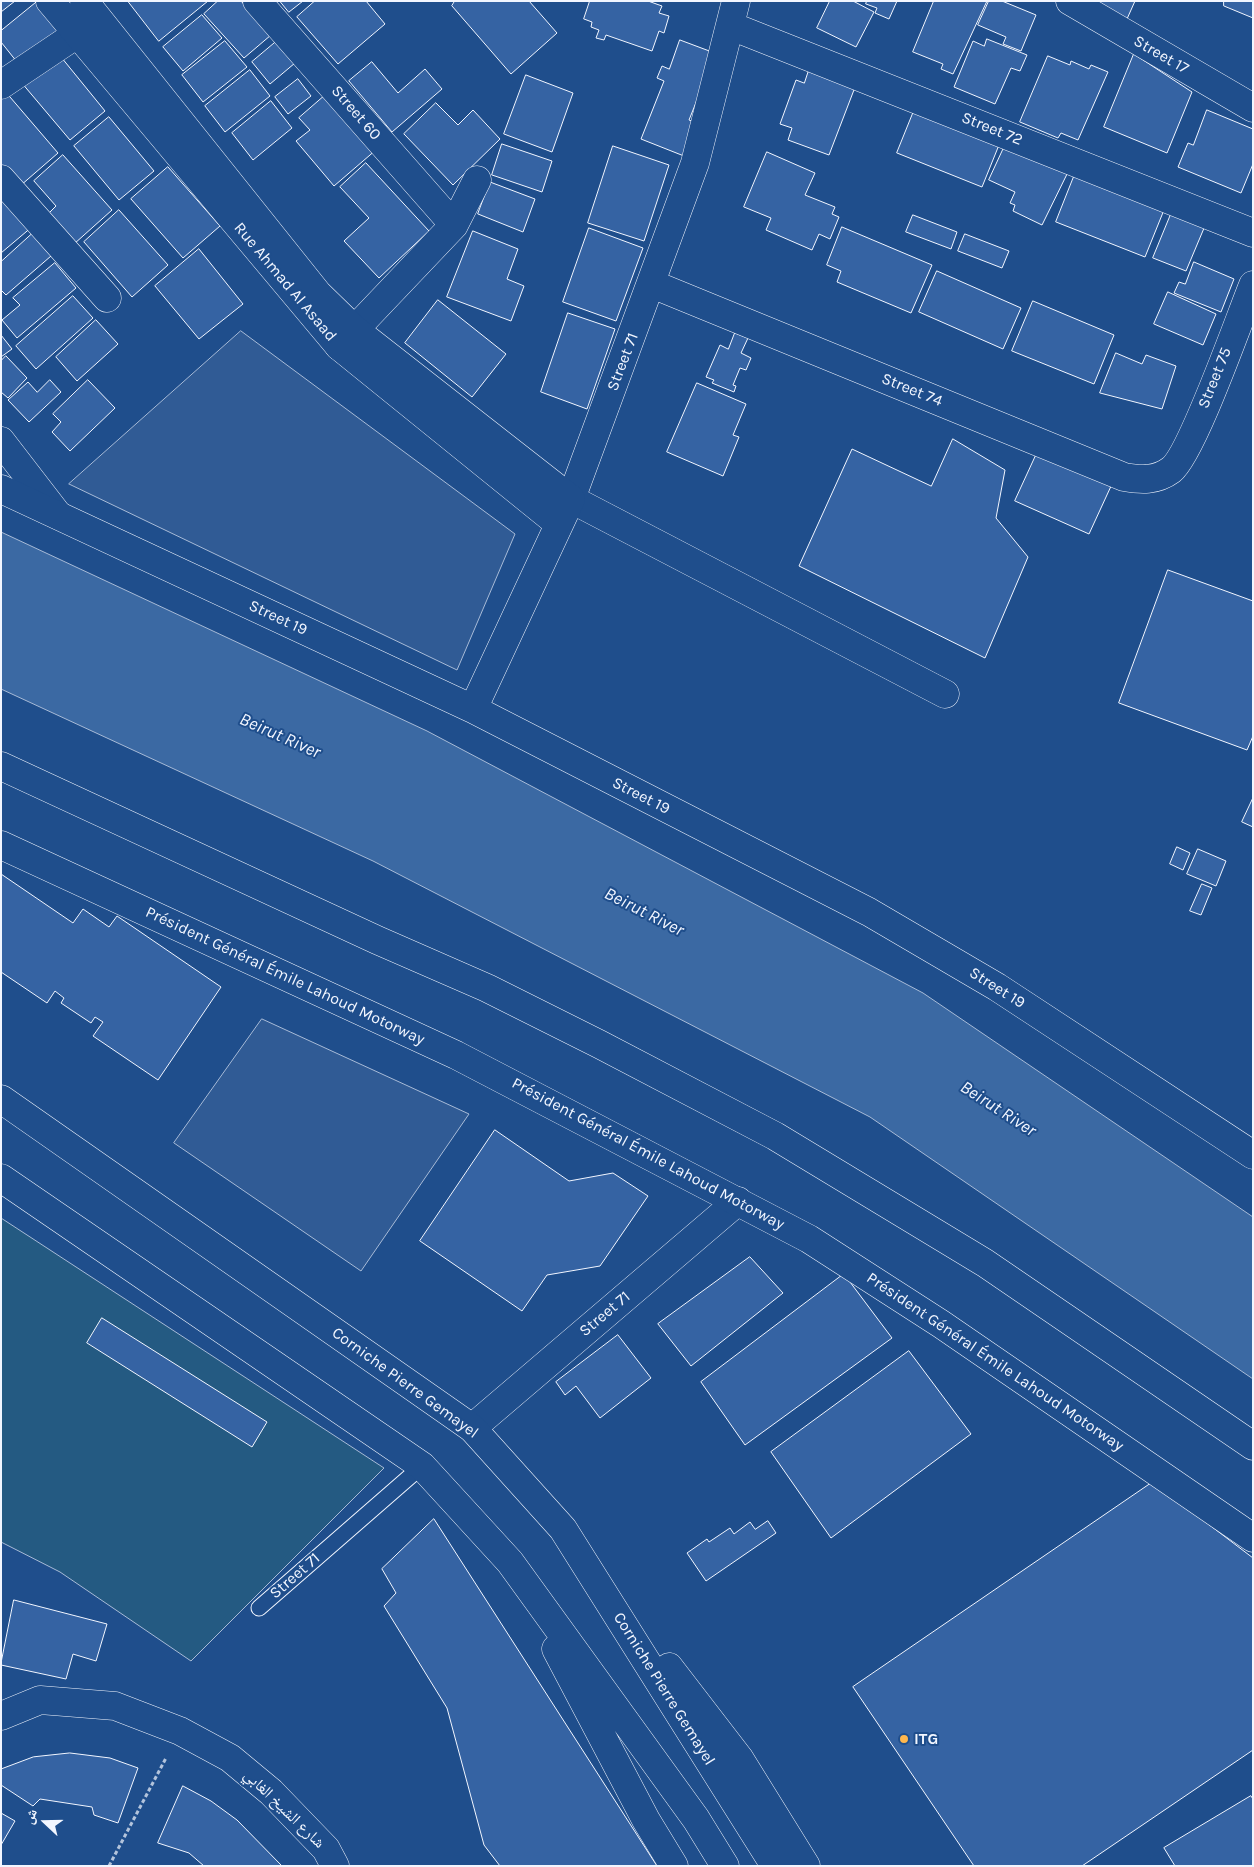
<!DOCTYPE html>
<html>
<head>
<meta charset="utf-8">
<style>
  body { margin:0 }
  #map { position:relative; width:1254px; height:1867px; overflow:hidden; background:#1f4e8c; font-family:Karla,"Noto Naskh Arabic",sans-serif }
  canvas { display:block }
  .frame { position:absolute; inset:0; border:2px solid #f2f6ff; pointer-events:none }
  .north { position:absolute; left:20px; top:1797px; width:50px; height:50px; -webkit-text-stroke:4px #1f4e8c; paint-order:stroke; rotate:291deg; font-size:14px; font-weight:700; line-height:20px; text-align:center; color:#f2f6ff }
  .north::after { content:''; display:block; margin:auto; width:18px; height:22px; background:#f2f6ff; clip-path:polygon(50% 0,100% 100%,50% 72%,0 100%) }
</style>
</head>
<body>
<div id="map">
<canvas width="1254" height="1867"></canvas>
<div class="frame"></div>
<div class="north">ش</div>
</div>
<script>
const ctx = document.querySelector('canvas').getContext('2d');
ctx.lineJoin = 'round';
function fill(path, color) {
  ctx.fillStyle = color;
  ctx.fill(path, 'evenodd');
}
function stroke(path, color, width, dash) {
  ctx.strokeStyle = color;
  ctx.lineWidth = width;
  ctx.lineCap = dash ? 'butt' : 'round';
  ctx.setLineDash(dash || []);
  ctx.stroke(path);
}
function drawText(font, color, halo, rows, align = 'center') {
  ctx.font = font + ' Karla,"Noto Naskh Arabic",sans-serif';
  ctx.lineWidth = 4;
  ctx.setLineDash([]);
  ctx.textBaseline = 'middle';
  ctx.strokeStyle = halo;
  ctx.fillStyle = color;
  for (const [text, x, y, turn = 0] of rows) {
    ctx.save();
    ctx.translate(x, y);
    ctx.rotate((+turn || 0) * Math.PI / 180);
    ctx.textAlign = isNaN(turn) ? turn : align;
    if (halo) ctx.strokeText(text, 0, 0);
    ctx.fillText(text, 0, 0);
    ctx.restore();
  }
}
const green = new Path2D(`
  M1,1218L384,1468L191,1661L60,1572L1,1542Z`);
fill(green, '#245a82');
stroke(green, '#a8bbd7', 1);
const parking = new Path2D(`
  M241,331L515,534L457,670L69,484Z
  M262,1019L469,1114L361,1271L174,1143Z`);
fill(parking, '#305b95');
stroke(parking, '#a8bbd7', 1);
const water = new Path2D(`
  M1,532L427,731L923,993L1253,1217V1379L870,1117L373,861L1,689Z`);
fill(water, '#3b69a3');
stroke(water, '#a8bbd7', 1);
const building = new Path2D(`
  M1,1H15L1,12Z
  M38,1L59,29L17,62L1,42V31Z
  M128,1H208L159,41Z
  M218,1H241L271,35L244,58L204,14Z
  M280,1H303L289,12Z
  M315,1H366L385,24L338,64L297,17Z
  M455,1H529L557,33L511,74L452,6Z
  M590,1H648L662,6L659,13L669,16L664,33L659,31L652,51L606,35L604,40L596,38L599,30L591,27L592,22L584,19Z
  M830,1H853L874,12L856,47L817,28Z
  M867,1H897L889,19L875,13L877,8L866,4Z
  M934,1H987L953,74L941,69L943,64L913,52Z
  M989,1H1002L1036,15L1021,51L1003,44L1006,37L978,25Z
  M1087,1H1135L1127,19Z
  M1224,1H1253V18L1224,6Z
  M202,15L222,38L183,71L163,47Z
  M987,39L1027,55L1020,71L1011,68L995,104L954,87L973,41L984,46Z
  M680,40L720,55L703,85L689,120L697,123L684,156L641,139L664,81L657,78L662,66L669,69Z
  M225,41L247,67L203,102L182,75Z
  M277,41L295,63L270,84L252,62Z
  M57,52L105,111L70,140L21,82Z
  M1134,54L1192,92L1167,153L1104,127Z
  M1048,56L1070,65L1071,61L1089,69L1091,65L1108,72L1078,140L1061,133L1058,138L1020,122Z
  M372,62L398,93L425,69L442,89L392,132L349,81Z
  M811,64L857,82L829,155L788,140L792,128L780,124L796,80L804,83Z
  M250,70L270,96L225,132L205,106Z
  M526,75L573,93L552,152L504,134Z
  M298,79L311,96L288,114L275,97Z
  M4,90L58,153L20,186L1,164V92Z
  M329,92L377,149L334,186L296,141L310,130L299,118Z
  M271,101L292,128L253,160L232,133Z
  M436,103L458,125L473,110L500,139L453,185L404,134Z
  M916,106L1001,140L982,187L897,153Z
  M1207,110L1253,129V164L1241,193L1178,167L1188,143L1193,145Z
  M109,117L154,171L119,200L74,146Z
  M1008,139L1070,168L1042,225L1013,211L1015,205L1010,203L1015,192L989,180Z
  M502,144L552,161L542,192L492,175Z
  M613,146L669,165L644,241L588,223Z
  M767,152L815,173L805,195L835,207L832,214L839,217L830,239L819,234L812,250L766,230L771,218L744,207Z
  M63,155L112,210L74,244L48,214L56,206L34,181Z
  M366,163L429,231L379,278L344,241L369,218L340,187Z
  M168,167L220,226L183,258L131,199Z
  M1077,169L1166,205L1145,257L1056,222Z
  M490,182L535,199L523,232L478,214Z
  M9,197L33,226L1,253V203Z
  M1174,207L1207,221L1186,271L1153,258Z
  M119,210L168,265L132,297L84,242Z
  M913,215L957,232L951,249L906,232Z
  M842,227L932,265L911,313L837,282L841,271L827,265Z
  M589,228L643,248L616,321L563,302Z
  M473,231L518,249L507,279L524,286L511,321L447,297Z
  M32,234L51,256L6,295L1,290V262Z
  M965,234L1009,251L1002,268L958,251Z
  M199,249L243,304L199,339L155,286Z
  M1194,262L1234,279L1221,312L1174,293L1179,282L1185,284Z
  M55,263L76,288L17,338L2,320L20,305L13,298Z
  M937,271L1021,308L1003,349L919,312Z
  M1168,292L1216,314L1203,345L1154,324Z
  M73,296L93,318L36,369L16,346Z
  M438,300L506,354L472,397L405,343Z
  M1033,301L1114,335L1094,384L1012,351Z
  M568,313L615,329L587,409L541,392Z
  M96,320L118,344L77,381L56,357Z
  M735,333L748,338L741,353L751,358L746,370L740,368L733,385L736,386L734,392L712,383L714,380L706,377L720,345L728,349Z
  M1,335L12,349L1,357Z
  M1116,353L1142,364L1146,355L1176,366L1162,409L1100,393Z
  M6,356L27,378L8,398L1,392V361Z
  M50,380L61,392L29,422L8,400L28,382L37,392Z
  M88,380L115,408L70,451L52,432L61,422L53,414Z
  M697,383L746,404L733,435L739,437L723,476L667,452Z
  M953,439L1005,470L996,518L1028,557L985,658L799,566L852,449L931,486Z
  M1038,451L1112,484L1089,534L1015,501Z
  M1168,570L1253,601V736L1247,750L1119,703Z
  M1253,798V827L1242,822Z
  M1177,847L1190,853L1183,870L1170,864Z
  M1198,849L1226,861L1216,886L1187,874Z
  M1,874L73,923L83,909L109,927L117,916L221,987L158,1080L93,1036L103,1022L95,1017L91,1023L61,1003L64,998L55,991L47,1003L1,972Z
  M1202,884L1212,888L1201,915L1190,911Z
  M495,1130L569,1181L613,1173L648,1196L600,1266L547,1275L522,1311L420,1241Z
  M750,1257L783,1293L691,1366L658,1324Z
  M844,1274L892,1338L745,1445L701,1382Z
  M102,1318L267,1422L252,1447L87,1343Z
  M618,1335L651,1378L600,1418L576,1386L565,1395L556,1382Z
  M909,1351L971,1434L831,1538L771,1452Z
  M1153,1482L1253,1558V1750L1082,1866H974L853,1687Z
  M434,1519L657,1866H500L484,1845L447,1708L384,1606L396,1593L382,1569Z
  M768,1521L776,1533L706,1581L687,1553L707,1539L709,1542L730,1528L734,1534L750,1522L755,1529Z
  M14,1600L107,1624L96,1661L73,1654L66,1679L1,1665Z
  M70,1753L110,1758L138,1768L118,1823L94,1815L92,1807L40,1799L33,1806L1,1785V1769L33,1757Z
  M183,1786L211,1801L237,1820L282,1866H204L189,1853L158,1843Z
  M1251,1796L1253,1799V1866H1175L1164,1848Z
  M1,1813L15,1821L1,1845Z`);
fill(building, '#3563a3');
stroke(building, '#f2f6ff', 1);
const lane = new Path2D(`
  M259,1608L422,1466`);
const street = new Path2D(`
  M257,1L454,225
  M736,1L695,163L571,499L945,694
  M1070,1L1253,108
  M731,26L1253,233
  M1,85L77,34
  M1,179L107,298
  M652,284L1124,477C1141,480 1156,481 1171,470C1192,454 1240,317 1253,285
  M339,346L454,225L477,180
  M1,441L58,515
  M472,1428L738,1201`);
const secondary = new Path2D(`
  M50,1L339,346L559,524
  M84,1L318,294L355,330L571,499L473,709
  M1,489L473,709L869,912L997,987L1253,1155
  M1,1716L40,1700L115,1706L180,1731L230,1758L271,1792L326,1849L335,1866`);
const highway = new Path2D(`
  M1,766L377,940L487,988L599,1044L775,1136L985,1263L1253,1446
  M1,845L456,1055L809,1239L941,1324L1253,1538
  M1,1099L472,1428L563,1529L775,1866
  M1,1178L422,1466L510,1562L696,1819L725,1866
  M556,1649L646,1820L674,1866
  M669,1667L739,1758L806,1866`);
stroke(lane, '#f2f6ff', 17);
stroke(street, '#f2f6ff', 29);
stroke(secondary, '#f2f6ff', 29);
stroke(highway, '#f2f6ff', 29);
stroke(new Path2D(`
  M109,1866L166,1758`), '#b3c4dc', 3, [4, 2.5]);
stroke(lane, '#1f4e8c', 15);
stroke(street, '#1f4e8c', 28);
stroke(secondary, '#1f4e8c', 28);
stroke(highway, '#1f4e8c', 28);
for (const [x, y, r, color] of [
  [904,1739,5,"#ffb74d"]
]) {
  const dot = new Path2D();
  dot.arc(x, y, r, 0, 2 * Math.PI);
  ctx.fillStyle = color;
  ctx.fill(dot);
  stroke(dot, '#1f4e8c', 2);
}
drawText('16px', '#f2f6ff', '#1f4e8c', [
  ["Street 17",1161,55,30],
  ["Street 60",356,113,49],
  ["Street 72",992,129,22],
  ["Rue Ahmad Al Asaad",285,282,50],
  ["Street 71",623,362,-69],
  ["Street 75",1215,378,-68],
  ["Street 74",912,390,22],
  ["Street 19",278,618,25],
  ["Street 19",641,796,27],
  ["Président Général Émile Lahoud Motorway",285,976,25],
  ["Street 19",997,988,32],
  ["Président Général Émile Lahoud Motorway",648,1154,28],
  ["Street 71",605,1314,-40],
  ["Président Général Émile Lahoud Motorway",995,1362,34],
  ["Corniche Pierre Gemayel",405,1383,36],
  ["Street 71",295,1576,-41],
  ["Corniche Pierre Gemayel",664,1689,58],
  ["شارع الشيخ الغابي",284,1809,44]
]);
drawText('bold 16px', '#f2f6ff', '#1f4e8c', [
  ["ITG",914,1739]
], 'left');
drawText('italic 18px', '#f2f6ff', '#1f4e8c', [
  ["Beirut River",280,736,24],
  ["Beirut River",644,912,27],
  ["Beirut River",998,1109,33]
]);
</script>
</body>
</html>
